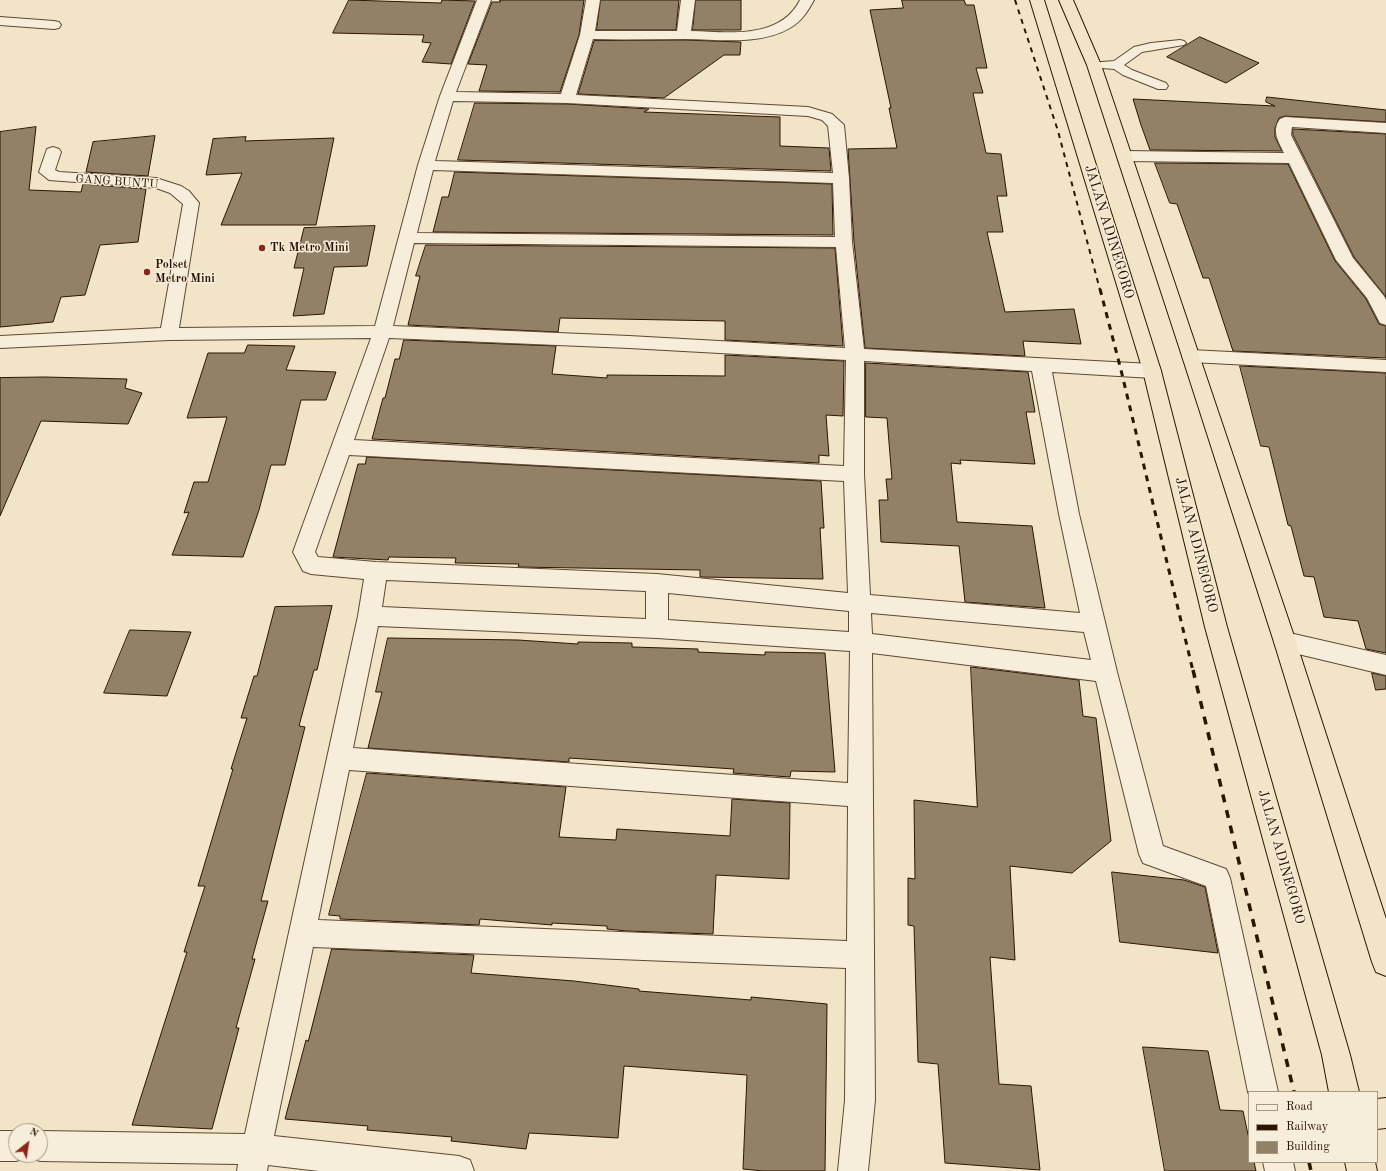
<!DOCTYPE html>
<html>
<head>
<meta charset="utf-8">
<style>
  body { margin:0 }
  #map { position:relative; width:1386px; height:1171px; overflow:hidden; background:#f2e4c7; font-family:"Old Standard TT",serif }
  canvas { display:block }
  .legend { position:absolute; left:1248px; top:1091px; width:130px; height:72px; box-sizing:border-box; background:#f7eddb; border:1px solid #a69783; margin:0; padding:5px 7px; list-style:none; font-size:12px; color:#2c1500 }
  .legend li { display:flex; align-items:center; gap:8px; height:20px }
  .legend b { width:20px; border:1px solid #a69783 }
  .north { position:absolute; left:8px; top:1123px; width:40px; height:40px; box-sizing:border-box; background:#f7eddb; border:1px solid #a69783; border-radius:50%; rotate:30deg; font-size:11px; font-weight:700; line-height:16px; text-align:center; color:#2c1500 }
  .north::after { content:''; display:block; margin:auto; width:14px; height:18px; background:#8f2418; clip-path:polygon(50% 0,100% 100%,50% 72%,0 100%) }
</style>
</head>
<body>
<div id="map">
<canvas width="1386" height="1171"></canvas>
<ul class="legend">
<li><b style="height:5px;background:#f7eddb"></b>Road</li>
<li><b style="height:5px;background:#2c1500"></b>Railway</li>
<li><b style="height:11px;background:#938167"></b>Building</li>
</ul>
<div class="north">N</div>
</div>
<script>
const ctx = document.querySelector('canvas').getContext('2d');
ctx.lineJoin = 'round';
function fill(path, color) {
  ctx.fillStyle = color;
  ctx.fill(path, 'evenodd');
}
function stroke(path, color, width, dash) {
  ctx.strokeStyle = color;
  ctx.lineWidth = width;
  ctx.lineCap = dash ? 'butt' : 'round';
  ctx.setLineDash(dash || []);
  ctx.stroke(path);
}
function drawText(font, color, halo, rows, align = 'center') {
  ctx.font = font + ' "Old Standard TT",serif';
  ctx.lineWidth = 3;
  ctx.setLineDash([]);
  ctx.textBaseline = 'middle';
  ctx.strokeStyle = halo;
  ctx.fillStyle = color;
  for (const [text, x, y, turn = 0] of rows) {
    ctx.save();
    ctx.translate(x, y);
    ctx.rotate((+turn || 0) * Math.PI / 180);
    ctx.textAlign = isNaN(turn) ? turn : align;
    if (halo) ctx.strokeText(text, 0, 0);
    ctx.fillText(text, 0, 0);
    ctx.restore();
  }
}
const building = new Path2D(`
  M349,0L441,3L442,0L475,1L451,64L422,62L431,43L422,42L424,35L333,33Z
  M500,0H584L579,35L560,92L479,91L487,65L468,64L492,2H500Z
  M601,0H679L676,30H597Z
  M696,0H741V30H693Z
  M902,0H964L966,5H974L987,68H976L983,93H973L986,153L1001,154L1007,196H997L1003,232H987L1005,312L1074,309L1081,344L1023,341L1025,356L865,348L854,242L848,149L897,148L889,108H891L870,10L903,8Z
  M1200,37L1259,63L1226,83L1167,57Z
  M685,40L741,42L740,55H724L664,98L578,94L594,41Z
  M1267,97L1386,110V122L1285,116L1279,118L1275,128V137L1282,151L1150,150L1141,125L1133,99L1275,106L1266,102Z
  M475,103L567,104L649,109L644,112L780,117V146L829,148L831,171L458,160Z
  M36,127L29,190L81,192L83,184L146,189L138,242L100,245L85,295L61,297L53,322L0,327V132Z
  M1293,129L1386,134V297L1354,257L1293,135Z
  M155,136L148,176L86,172L93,142Z
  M246,137L245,141L334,138L316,225H221L242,173L206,175L213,139Z
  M1155,163L1288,164L1335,261L1366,299L1379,324L1386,326V358L1233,351L1209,278H1203L1177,204L1170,203Z
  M455,172L832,184L833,235L433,232L442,197H448Z
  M375,226L367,266L334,267L324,314L293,316L304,268H294L304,228Z
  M426,245L835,248L843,346L725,340V321L560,318L558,332L408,325L420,276H416Z
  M404,340L556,346L552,374L607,378V375L725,376V355L844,361L843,416L826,415L829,456L819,455V463L372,439L383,398H385L395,359H399Z
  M248,345L295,346L286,370L336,372L326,400H301L285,465H271L259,510L243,557L172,555L189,512L184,513L194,482H208L227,417L187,418L208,353H244Z
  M866,363L1028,372L1035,412H1026L1035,464L960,460L961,464L951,463L957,522L1032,526L1045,608L965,602L959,546L881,542L879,500H888L886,479H892L887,418L866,417Z
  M1240,366L1386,373V653L1366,649L1358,621L1324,617L1314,577L1304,576L1291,526L1288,525L1269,447L1261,446Z
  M45,377L127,379L125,388L142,393L128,424L41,421L0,516V378Z
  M367,457L821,481L824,528H820L823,579L700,577V570L518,567L519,564L455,563L456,558L389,557L388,560L333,557L358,464H365Z
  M332,606L317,670H314L299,726L305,727L261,901H268L252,959H255L236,1028H239L212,1129L132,1125L187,952H184L205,886H198L233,769H231L247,718H241L254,676H257L275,607Z
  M130,630L191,632L167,696L104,693Z
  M388,638L518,640L578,644V642L632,643V647L698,649V652L765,655V652L825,653L835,772L791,771L790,777L733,773L734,769L569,758V762L368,748L382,692H376Z
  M971,667L1079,680L1083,716L1096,718L1111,841L1072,873L1010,866L1015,960L990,957L999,1084L1031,1086L1040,1170L945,1163L938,1064L918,1062L914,926L908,925V878L915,879L914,800L977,807Z
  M1372,673L1386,676V689L1376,690Z
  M367,773L566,787L559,837L616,840L617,829L730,836L732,799L790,803L789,879L716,875L713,934L627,931L607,929V926L552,923V925L480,919L479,925L340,919V916L329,915Z
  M1112,872L1184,880L1205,887L1218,953L1120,942Z
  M332,949L474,955L471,973L574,981L639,989V991L751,1000V997L827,1004L825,1171H763L743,1169L747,1075L624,1066L618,1138L529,1133L526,1149L451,1141L452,1137L367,1130L368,1126L285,1119L306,1040L308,1041Z
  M1143,1047L1208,1051L1220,1110L1243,1111L1249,1139V1162H1254L1256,1171H1165Z`);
fill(building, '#938167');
stroke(building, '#2c1500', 1);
const lane = new Path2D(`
  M1180,40L1184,41L1186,43L1184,45L1142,52L1124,65L1132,70L1166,83L1168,86L1166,89H1158L1123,75L1114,69L1090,67L1088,65L1090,63L1114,61L1134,47L1151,43Z`);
const street = new Path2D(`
  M477,0H491L456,92L561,94L580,35L586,0H600L595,31H677L681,0H695L691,31C728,32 780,40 800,0H814C808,11 802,21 790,28C759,46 719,39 685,39C654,39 623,40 593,39L576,95L808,107L832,114L844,125L849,178L852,242L864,349L1152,364L1159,366L1161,371L1159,376L1152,378L1052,372L1079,514L1117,672L1163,846L1226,869L1230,878L1278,1092H1249V1094L1248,1092L1206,886L1143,863L1139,854L1096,681L872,653L875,1100L868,1171H838L845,1100L846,968L313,947L274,1136L459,1156L470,1160L474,1171H319L268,1165L267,1171H237L238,1164L40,1161L29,1157V1155H40V1131L245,1134L358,616L364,579L311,574L303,571L293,552L371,338L169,340L0,348V336L161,328L183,204L170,193L156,188L49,180L39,172L47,149L53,147L59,149L61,152L55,170L59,172L156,178L181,186L189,191L199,203L179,328L375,326L418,165L440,96ZM453,101L567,103L808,116L822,120L828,126L833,173L435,161ZM433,170L833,183L835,237L417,233ZM414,243L836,247L845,348L629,336L393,326ZM389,338L629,348L846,360L844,466L354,440ZM864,361L1032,371L1059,514L1080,613L870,595L864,474ZM349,455L844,481L848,593L657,574L376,562L318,557L315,552ZM386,580L646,591V619L382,607ZM668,593L849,611V632L668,620ZM871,613L1084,632L1091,660L872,634ZM378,626L657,638L850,651L848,783L353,748ZM349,770L848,806L847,941L318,920Z
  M0,17L54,21L59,22L61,25L59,28L54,29L0,25Z
  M1285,117L1386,123V133L1292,127L1291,135L1353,258L1384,296L1386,300V325L1380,323L1367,298L1336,260L1289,163L1125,161L1119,159L1117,156L1119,153L1125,151L1284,153C1279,142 1271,131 1280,119Z
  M1191,350L1386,360V372L1191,362L1184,361L1182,356L1184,351Z
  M1285,632L1386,655V675L1277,649L1274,642L1277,635Z
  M0,1131H16V1155H27V1157L16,1161H0Z
  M1263,1162H1293L1295,1171H1265Z`);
const highway = new Path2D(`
  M1030,0H1044L1161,371L1227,627L1350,1055L1359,1092H1329L1322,1055L1205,627L1143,371Z
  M1059,0H1073L1101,65L1296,642L1386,919V976L1376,972L1372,962L1274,642L1182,356L1087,65Z
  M1386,1098V1128L1377,1129V1099Z
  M1345,1162H1375L1377,1171H1347Z`);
stroke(lane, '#5e4932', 2);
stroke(street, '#5e4932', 2);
stroke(highway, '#2c1500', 2);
fill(lane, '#f7eddb');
fill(street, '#f7eddb');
fill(highway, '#f2e4c7');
stroke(new Path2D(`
  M1015,0L1058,131L1100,290`), '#2c1500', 2, [5, 5]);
stroke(new Path2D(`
  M1100,289L1121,370L1193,671`), '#2c1500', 3, [6, 6]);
stroke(new Path2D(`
  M1193,670L1294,1092
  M1309,1162L1311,1171`), '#2c1500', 3.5, [8, 8]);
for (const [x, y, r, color] of [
  [262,248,4,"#8f2418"],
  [147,272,4,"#8f2418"]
]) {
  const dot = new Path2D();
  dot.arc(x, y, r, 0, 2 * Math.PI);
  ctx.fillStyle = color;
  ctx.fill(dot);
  stroke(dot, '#f7eddb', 1.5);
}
drawText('12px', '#2c1500', '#f7eddb', [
  ["GANG BUNTU",117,182,4]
]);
drawText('bold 12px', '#2c1500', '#f7eddb', [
  ["Tk Metro Mini",270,248],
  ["Polset",155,265],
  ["Metro Mini",155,279]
], 'left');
drawText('14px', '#2c1500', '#f7eddb', [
  ["JALAN ADINEGORO",1109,232,73],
  ["JALAN ADINEGORO",1196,545,76],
  ["JALAN ADINEGORO",1281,857,74]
]);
</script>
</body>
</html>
